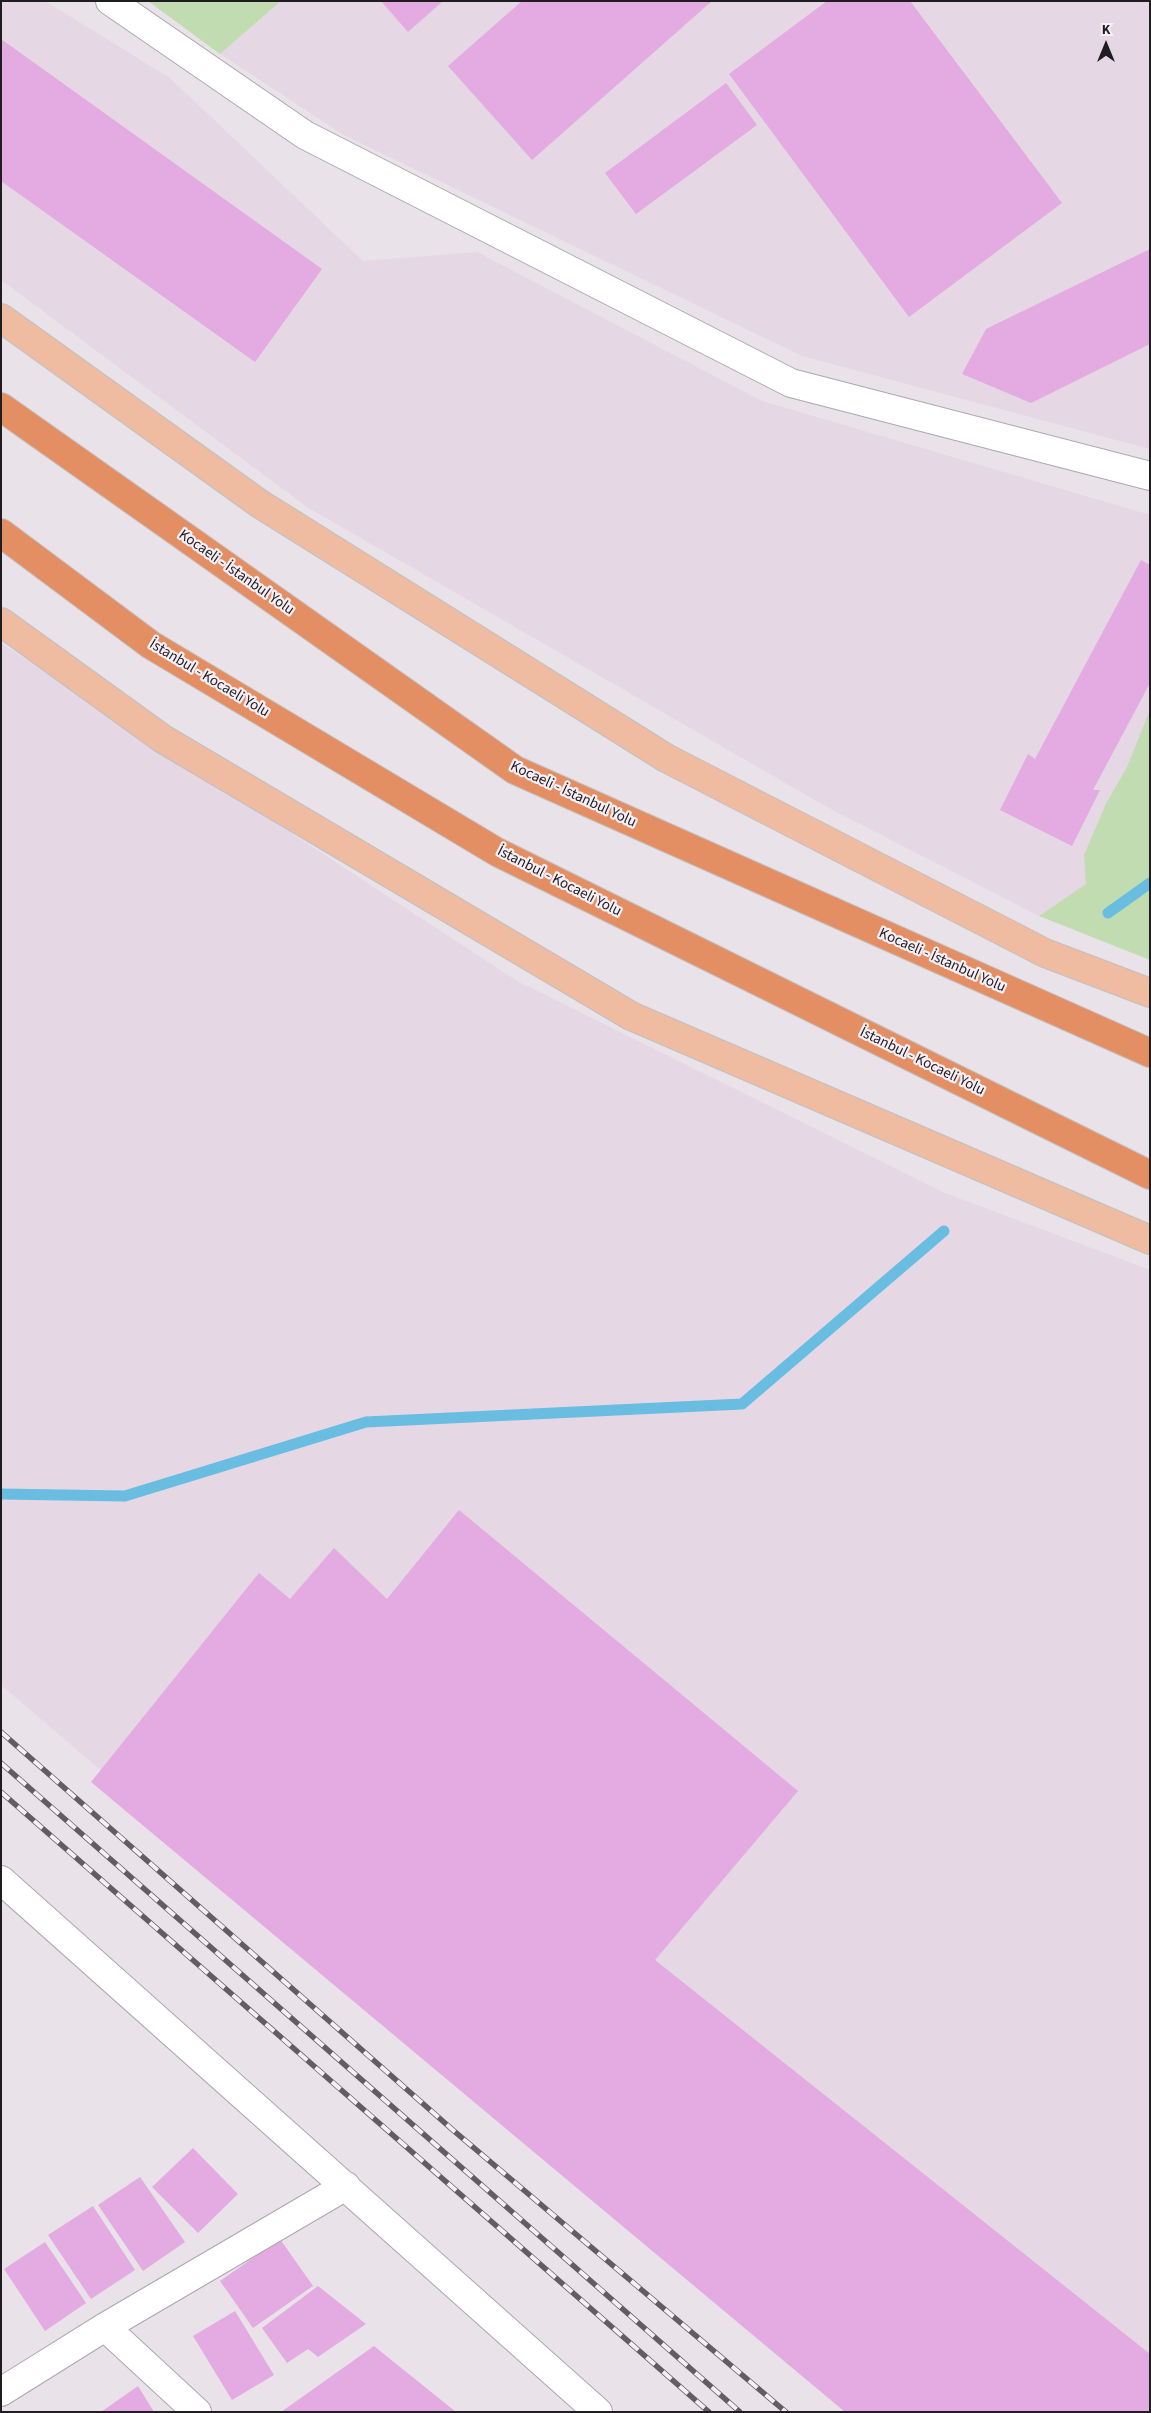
<!DOCTYPE html>
<html>
<head>
<meta charset="utf-8">
<style>
  body { margin:0 }
  #map { position:relative; width:1151px; height:2413px; overflow:hidden; background:#e9e2e9; font-family:"Source Sans 3",sans-serif }
  canvas { display:block }
  .frame { position:absolute; inset:0; border:2px solid #201d20; pointer-events:none }
  .north { position:absolute; left:1081px; top:20px; width:50px; height:50px; -webkit-text-stroke:4px #f7eff6; paint-order:stroke; rotate:0deg; font-size:14px; font-weight:700; line-height:20px; text-align:center; color:#201d20 }
  .north::after { content:''; display:block; margin:auto; width:18px; height:22px; background:#201d20; clip-path:polygon(50% 0,100% 100%,50% 72%,0 100%) }
</style>
</head>
<body>
<div id="map">
<canvas width="1151" height="2413"></canvas>
<div class="frame"></div>
<div class="north">K</div>
</div>
<script>
const ctx = document.querySelector('canvas').getContext('2d');
ctx.lineJoin = 'round';
function fill(path, color) {
  ctx.fillStyle = color;
  ctx.fill(path, 'evenodd');
}
function stroke(path, color, width, dash) {
  ctx.strokeStyle = color;
  ctx.lineWidth = width;
  ctx.lineCap = dash ? 'butt' : 'round';
  ctx.setLineDash(dash || []);
  ctx.stroke(path);
}
function drawText(font, color, halo, rows, align = 'center') {
  ctx.font = font + ' "Source Sans 3",sans-serif';
  ctx.lineWidth = 4.5;
  ctx.setLineDash([]);
  ctx.textBaseline = 'middle';
  ctx.strokeStyle = halo;
  ctx.fillStyle = color;
  for (const [text, x, y, turn = 0] of rows) {
    ctx.save();
    ctx.translate(x, y);
    ctx.rotate((+turn || 0) * Math.PI / 180);
    ctx.textAlign = isNaN(turn) ? turn : align;
    if (halo) ctx.strokeText(text, 0, 0);
    ctx.fillText(text, 0, 0);
    ctx.restore();
  }
}
fill(new Path2D(`
  M1,1H45L170,78L363,261L477,252L762,401L1150,515V842L1039,916L827,807L307,507L1,280Z
  M281,1H1150V449L802,356L342,134L220,54Z
  M1,643L517,981L945,1193L1150,1270V2412H853L1,1685Z`), '#e5d7e4');
fill(new Path2D(`
  M148,1H281L220,54Z
  M1150,710V960L1039,916L1086,884L1084,855L1106,804L1127,767Z`), '#c1dcb1');
stroke(new Path2D(`
  M1108,913L1150,883
  M1,1494L125,1496L366,1422L742,1404L944,1231`), '#68bde0', 11);
fill(new Path2D(`
  M381,1H443L408,32Z
  M522,1H712L532,160L448,66Z
  M827,1H910L1062,203L909,317L729,74Z
  M1,39L322,269L255,362L1,181Z
  M726,83L757,125L636,214L605,173Z
  M1150,249V344L1031,403L962,374L986,329Z
  M1141,560L1150,565V683L1093,790H1100L1072,846L1000,810L1028,754L1035,759Z
  M459,1510L798,1791L655,1960L1150,2354V2412H845L91,1782L259,1573L290,1599L334,1548L387,1599Z
  M193,2148L238,2194L198,2233L152,2187Z
  M140,2177L185,2242L143,2271L98,2205Z
  M93,2206L135,2270L91,2299L48,2235Z
  M280,2239L313,2286L253,2328L220,2281Z
  M45,2242L86,2303L45,2331L4,2269Z
  M318,2286L366,2324L318,2357L308,2349L287,2363L262,2328Z
  M235,2311L274,2375L232,2400L193,2336Z
  M374,2346L456,2412H281Z
  M138,2386L154,2412H101Z`), '#e3abe1');
const street = new Path2D(`
  M110,1L305,135L791,383L1150,476
  M105,2327L197,2412
  M1,2392L105,2327L346,2186`);
const secondary = new Path2D(`
  M1,1880L598,2412`);
const primary = new Path2D(`
  M1,318L260,504L666,758L1045,953L1150,993
  M1,622L163,739L631,1016L1150,1240`);
const highway = new Path2D(`
  M1,407L515,770L1150,1053
  M1,533L151,645L497,852L1150,1175`);
stroke(street, '#aea7ae', 30);
stroke(secondary, '#aea7ae', 30);
stroke(primary, '#c1c0c1', 30);
stroke(highway, '#c1c0c1', 30);
stroke(street, '#fff', 28);
stroke(secondary, '#fff', 28);
stroke(primary, '#efbba1', 28);
stroke(highway, '#e48e63', 28);
const rail = new Path2D(`
  M1,1732L454,2131L786,2412
  M1,1763L740,2412
  M1,1792L709,2412`);
stroke(rail, '#615d61', 5.5);
stroke(rail, '#f7eff6', 4, [11]);
drawText('15px', '#201d20', '#f7eff6', [
  ["Kocaeli - İstanbul Yolu",236,573,35],
  ["İstanbul - Kocaeli Yolu",209,679,31],
  ["Kocaeli - İstanbul Yolu",573,795,25],
  ["İstanbul - Kocaeli Yolu",559,882,27],
  ["Kocaeli - İstanbul Yolu",942,961,24],
  ["İstanbul - Kocaeli Yolu",922,1062,26]
]);
</script>
</body>
</html>
